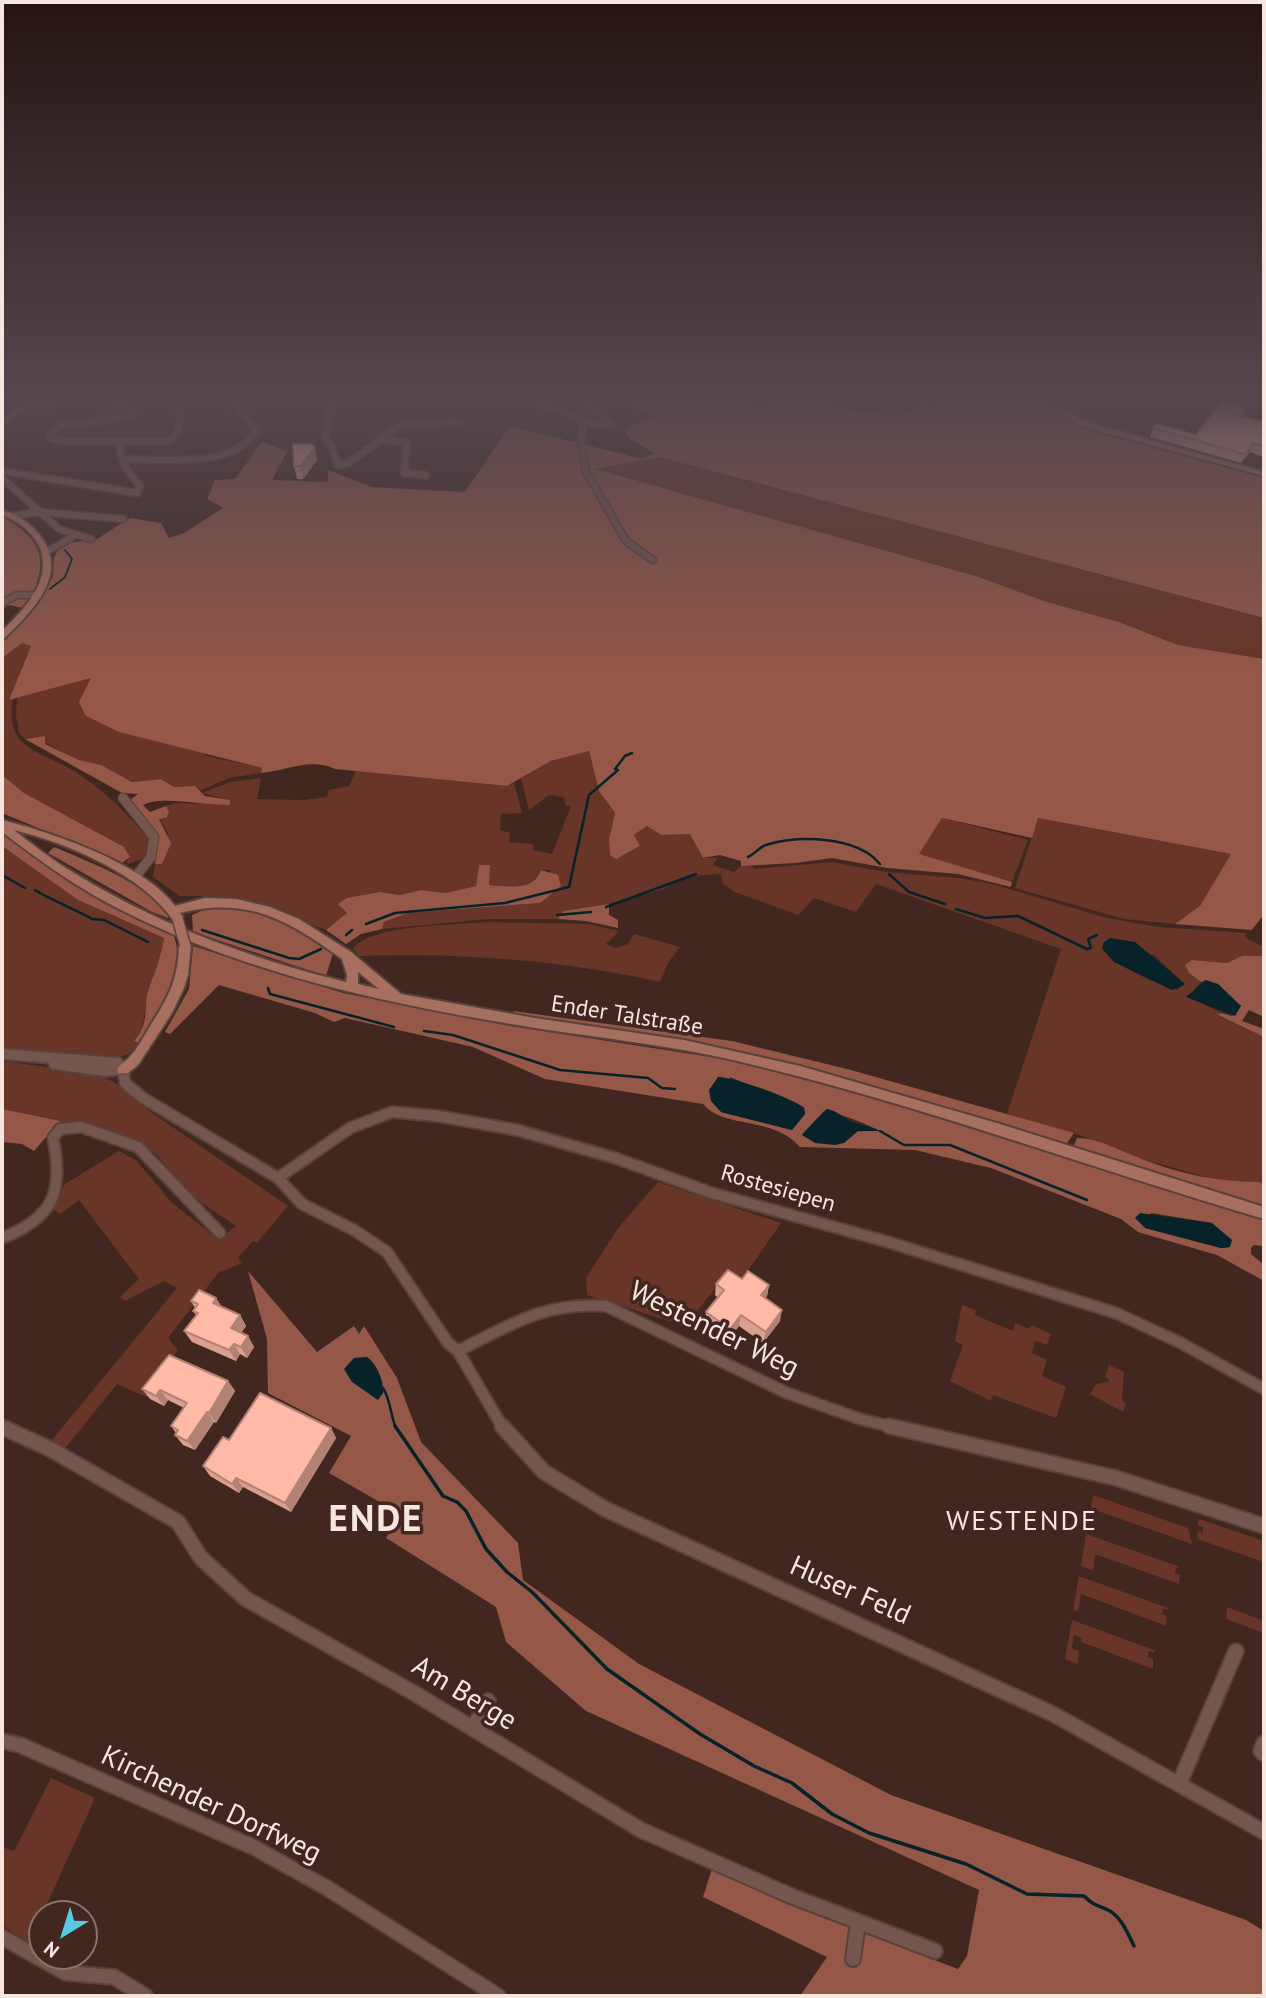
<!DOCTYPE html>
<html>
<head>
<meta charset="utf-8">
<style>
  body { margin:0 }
  #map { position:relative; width:1266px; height:1998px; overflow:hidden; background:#412720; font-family:"PT Sans",sans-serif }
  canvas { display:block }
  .frame { position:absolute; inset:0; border:4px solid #f7e5e0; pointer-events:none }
  .north { position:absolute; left:28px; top:1900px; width:70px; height:70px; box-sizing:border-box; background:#412720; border:2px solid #8a736d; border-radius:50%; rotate:218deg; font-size:19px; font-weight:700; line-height:28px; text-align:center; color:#f7e5e0 }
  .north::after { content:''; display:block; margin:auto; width:24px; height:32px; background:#57c9e2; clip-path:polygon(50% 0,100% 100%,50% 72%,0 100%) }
</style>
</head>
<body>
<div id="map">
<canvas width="1266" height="1998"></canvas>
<div class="frame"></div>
<div class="north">N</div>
</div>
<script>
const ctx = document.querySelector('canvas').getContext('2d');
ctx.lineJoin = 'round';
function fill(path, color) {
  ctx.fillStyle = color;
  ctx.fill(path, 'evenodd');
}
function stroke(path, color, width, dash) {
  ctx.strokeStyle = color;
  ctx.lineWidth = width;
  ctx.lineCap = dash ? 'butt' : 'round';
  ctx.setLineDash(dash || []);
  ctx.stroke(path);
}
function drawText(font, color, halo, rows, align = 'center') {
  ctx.font = font + ' "PT Sans",sans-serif';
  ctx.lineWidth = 7;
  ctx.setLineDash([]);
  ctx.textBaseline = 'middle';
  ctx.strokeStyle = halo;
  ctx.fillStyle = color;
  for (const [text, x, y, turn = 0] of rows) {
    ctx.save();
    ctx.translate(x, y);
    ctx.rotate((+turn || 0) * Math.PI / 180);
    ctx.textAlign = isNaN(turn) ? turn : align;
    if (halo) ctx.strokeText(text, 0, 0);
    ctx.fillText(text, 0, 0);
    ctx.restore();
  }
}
fill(new Path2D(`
  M660,457L1264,618V659L1178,645L1119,622L1044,601L976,576L593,469Z
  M22,642L32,646C19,670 0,717 21,741C35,755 56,760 72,770C103,789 125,811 148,838L147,857L128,864L126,862L130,857L24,793L2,775V658Z
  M92,677L207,756L262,768L261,773L229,778L199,791L194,786L174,787L161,779L132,782L101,765L79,760L33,737L25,739L19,733L16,715L17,698Z
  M589,751L599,791L615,813L609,839L610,855L640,846L634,835L647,826L661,835L690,833L703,858H717L713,865L734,872L741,866H752L754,869L832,862L887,872L958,878L989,883L1107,918L1159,927L1246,933V938L1264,947L1262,956H1242L1227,963L1192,960L1189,973L1201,982L1194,989L1201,1003L1221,1013L1219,1016L1264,1037V1185L1217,1180L1142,1159L1074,1133L1053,1129L1007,1114L1061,949L876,884L856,912L814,898L798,915L735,892L723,884L721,874L687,876L663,889L609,904L563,911L558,919H488L382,929L384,922L408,913L540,903L551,870H541C533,892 507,886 488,885L479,865L476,886L445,893L421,890L400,895L380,892L326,930L259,904L213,896H180L153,877L155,864H162L168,833L159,818L169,812L166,806L175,803L230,805L229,800L202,793L230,782L261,778L257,799L304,800L327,797L329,790L349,786L356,771L507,786L514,783L522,813L501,814L500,830L510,833L509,842L533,844V850L552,854L571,806H566L564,797L549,795L529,810L521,779L551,761ZM1102,948L1154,955L1185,984L1177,990C1159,985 1110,964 1102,948Z
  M942,818L1028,840L1012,882L918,855Z
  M1038,818L1231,854L1200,907L1175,924L1124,919L1015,888Z
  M2,846L78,900L164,938L158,971L149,986L140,1043L128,1054L115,1059L2,1048Z
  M487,922L588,924L619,931L606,944L616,948L628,944L634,934L680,947L668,963L660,982C562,960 460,953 359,956L353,949C370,924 457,925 487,922Z
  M2,1061L93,1073L114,1082L152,1113L288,1206L257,1243L253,1241L238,1258L242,1263L218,1273L168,1338L178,1350L147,1397L117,1384L63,1451L48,1445L177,1288L164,1281L125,1301L120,1297L139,1279L79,1200L60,1214L51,1208L65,1184L119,1151L136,1160L171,1202L219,1240L236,1226L189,1194L157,1155L128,1139L2,1109Z
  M658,1182L781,1223L743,1278L727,1274L685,1326L587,1295L586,1278L618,1228Z
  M962,1305L976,1310L975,1315L1013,1331L1015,1323L1029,1329L1032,1325L1051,1334L1047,1345L1035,1341L1032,1353L1047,1360L1042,1376L1066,1387L1056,1418L993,1395L991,1401L950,1381L963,1345L955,1341Z
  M1109,1365L1124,1372L1122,1400L1126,1403L1123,1412L1090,1394L1096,1384L1108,1382L1109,1379L1105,1377Z
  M1093,1495L1188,1528L1192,1544L1095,1510L1092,1526L1088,1525Z
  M1199,1519L1264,1541V1562L1197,1539L1198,1531L1203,1533V1527L1198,1526Z
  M1086,1534L1180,1567L1176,1568L1175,1573L1180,1575L1179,1584L1095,1554L1093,1571L1081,1566Z
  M1079,1576L1168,1608V1610L1163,1609L1162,1614L1167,1616L1166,1626L1081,1594L1078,1611L1073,1610Z
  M1227,1607L1264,1621V1633L1226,1619Z
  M1072,1620L1154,1650V1653L1149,1651L1148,1657L1153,1659V1669L1081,1642L1082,1638L1074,1635L1072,1648L1079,1651L1078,1664L1065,1659Z
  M51,1778L95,1798L29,1944L2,1925V1847L14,1851Z`), '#683528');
fill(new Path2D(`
  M617,396H746L761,406L791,396H807L855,411L898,416L955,396H1017L1047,412L1125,440L1264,476V618L660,457L595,469L976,576L1044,601L1119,622L1178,645L1264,659V914L1252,930L1175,924L1200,906L1231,854L1038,818L1032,838L942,818L919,854L1012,882L1011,887L958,874L887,868L832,858L796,863L741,866V861L720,855L703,858L690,834L661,835L647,826L634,835L640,846L616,859L610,855L609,839L615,813L599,791L589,751L551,761L507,786L335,769C310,757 286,771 261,773L262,768L119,732L86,716L79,702L91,678L9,700L31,646L22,643L2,658V640L43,594L53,576L54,558L58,550L70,543L97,539L130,518L161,523L169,538L184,533L223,508L207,499L215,480L235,479L262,442L287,451L272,480L328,482V470L372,487L465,492L510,426L643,459L654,453L630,439L624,429L652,418Z
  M2,517C47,540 50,568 24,608L9,605L2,609Z
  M45,736V744L79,760L101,765L132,782L161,779L174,787L195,786L205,796L230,800V805C204,806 162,795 143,805L150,812L166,806L169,812L167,817L159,819L171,843L162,864H155L158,836L130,800L138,794L122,793L25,739Z
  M2,775L24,793L124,847L130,857L122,863L2,813Z
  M2,833L56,873L174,936C188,977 161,1010 140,1043L134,1041C151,1024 142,1005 150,985C158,965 160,959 164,938L78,900L2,846Z
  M54,847C96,865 137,879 169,913L168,918L152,912L48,853Z
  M479,865H490L489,885C507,886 534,892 541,870L558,875L561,886L540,903L408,913L384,922L382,929L361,934L346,944L326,930L347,913L338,904L347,898L380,892L400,895L421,890L445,893L476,886Z
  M609,904V915L618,920V928L586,921L558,919L563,911Z
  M211,907C256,907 298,925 334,950L326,976L193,932L192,915Z
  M193,946L343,993L511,1026L724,1059L845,1088L1264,1220V1246L1254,1245L1251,1248V1254L1264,1265V1281L1217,1255L1138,1232L1121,1219L991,1168L915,1150L800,1147C774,1116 723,1129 703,1104L545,1079L473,1047L345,1018L334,1022L315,1013L219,985L170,1034L165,1032L189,989ZM730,1077L804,1107L805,1114L792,1130L721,1112ZM824,1111C838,1113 867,1123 878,1131L804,1132L813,1126ZM1151,1213L1212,1223L1230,1247L1221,1248L1145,1228Z
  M1264,949V1017L1249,1010L1242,1021L1264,1029V1037L1218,1015L1221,1013L1232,1016L1241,1006L1206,980L1201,982L1189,973L1185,965L1192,960L1227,963L1242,956H1262Z
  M513,1011L732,1041L851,1070L1074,1133L1065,1146L848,1078L728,1048L514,1015Z
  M2,1109L60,1121L34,1151L22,1144L2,1142Z
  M1077,1138C1098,1138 1123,1152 1142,1159C1179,1174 1220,1182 1259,1182L1264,1185V1207L1079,1151L1074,1145Z
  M248,1271L317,1352L354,1326L359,1334L364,1326L397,1378L421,1442L518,1543L523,1580L639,1664L891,1795L1246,1920L1264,1931V1996H800L827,1957L703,1897L712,1869L787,1904L958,1969L967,1956L979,1890L586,1711L506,1642L496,1607L386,1538L399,1513L329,1473L351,1436L268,1393L267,1339Z`), '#945748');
fill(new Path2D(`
  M1110,938L1135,942L1185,984L1172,990L1114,962L1102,948L1104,942Z
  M1206,980L1218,984L1241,1006L1235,1016L1186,997Z
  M718,1077C733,1077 793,1098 804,1108L805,1114L792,1130L721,1112L711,1101L709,1090Z
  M827,1109C838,1111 843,1118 853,1122C862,1126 870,1125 880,1131H858L844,1143L835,1145L815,1143L802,1135C806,1130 821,1114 827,1109Z
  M1140,1213L1212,1223L1232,1240L1230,1247L1221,1248L1145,1228L1135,1218Z
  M367,1357C377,1364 384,1381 383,1393L378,1400L352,1382L344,1369L354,1358Z`), '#072228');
stroke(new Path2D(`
  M50,589L65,577L72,559L65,550`), '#072228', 2);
stroke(new Path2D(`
  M748,857C755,854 759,847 766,845C799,835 857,836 880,864
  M889,874L909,892L945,904
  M2,875L25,888
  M35,890C45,897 89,916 92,919L104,920L148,942
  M606,907L696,874
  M956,909L985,918L1018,916L1087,949L1091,948L1088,939L1097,935
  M557,915L591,912
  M366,924L395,913L505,903L569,887L589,795L618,770L615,769L625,756L632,753
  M202,930L289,958L299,959L321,949
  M346,935L352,930
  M268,988L270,994L394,1027
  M424,1031L453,1035L560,1070L648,1078L662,1088L675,1089
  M880,1131L904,1145H950L1087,1200
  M383,1388C391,1401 390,1414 396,1428`), '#072228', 2.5);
stroke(new Path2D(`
  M395,1426L443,1496L457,1502L466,1511L486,1549L507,1572L532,1592L607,1669L700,1734L754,1766L792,1783L832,1814L869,1833L966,1864L1027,1894L1084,1896C1093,1905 1097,1905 1108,1910C1121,1916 1128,1934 1134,1946`), '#072228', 3.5);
const minorFar3 = new Path2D(`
  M95,396L132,409L134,413L122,418L60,426L52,431L51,438L61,441H170C183,428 182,412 174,396
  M334,396L325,438L332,446L338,466L349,463L402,424L460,422
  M521,396L595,424H611L580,396
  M561,396L576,400L580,396
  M910,396L924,405
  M27,405H50L71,396
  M584,420L581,443L586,471L626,541L653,560
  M379,439L407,443L404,473L426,475
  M122,459C159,459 238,469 256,430L234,405L231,396
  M2,471L137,493L140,486C130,473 115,460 122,442
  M2,478L59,529L91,539
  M13,516L38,512L123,519
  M46,552L74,536
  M2,603L17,595H39`);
const minorFar2 = new Path2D(`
  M123,798L154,837L151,857L136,876`);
const minorFar1 = new Path2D(`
  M2,1054L118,1063L123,1069L125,1083L143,1098L278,1178L302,1204L354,1230L387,1252L448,1343L458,1351C512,1324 544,1302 606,1306L787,1393L860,1419L897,1428
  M54,1064L105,1071L123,1069
  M278,1178L350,1128L392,1112L438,1116L517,1130L615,1158L712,1193L888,1242L1116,1313L1181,1343L1264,1389
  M2,1238C54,1218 64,1191 53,1138L60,1129L81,1127L138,1147L220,1233
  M458,1351L503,1428`);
const minor = new Path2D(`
  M502,1426L544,1472L605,1509L1053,1714L1264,1832
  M889,1426L1116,1478L1264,1526
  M2,1427L50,1449L178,1522L201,1558L246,1599L414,1693L641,1830L791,1896L935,1951
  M473,1729L488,1701
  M2,1741L20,1745L253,1847L327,1888L498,1996
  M1264,1743L1261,1751L1264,1754
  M1179,1784L1236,1651
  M2,1937L66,1973L114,1977L145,1996
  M853,1959L858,1922`);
const major = new Path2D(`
  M34,396H42L2,426V421Z
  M1017,396H1026L1094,424L1264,472V476L1088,428Z
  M2,510C18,515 31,523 41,537C70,575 31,612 5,638L2,639V631C24,609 54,580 39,546C32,531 17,521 2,515Z
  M2,820C51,832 145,864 175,906L205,898L236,899L270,907L299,919L351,952L401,994L535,1018L684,1040L800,1066L1000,1124L1264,1207V1219C1087,1167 913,1102 733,1060C668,1045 601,1038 535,1028C392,1005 248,975 119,909C77,888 39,860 2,832ZM14,830C67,843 141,874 173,920H181L183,917L180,913C248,896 288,920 342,959L347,975L346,982C247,958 152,922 66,868C48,857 31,843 14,830ZM358,972L379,989L358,984Z
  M185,941L191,945L188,975L184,988L172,1013L138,1065L128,1073H118L117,1069C121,1063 128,1060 132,1054C139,1046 144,1036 150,1026C168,998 178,980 179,945Z`);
stroke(minorFar3, '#59423d', 9);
stroke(minorFar2, '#59423d', 11);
stroke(minorFar1, '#59423d', 14);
stroke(minor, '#59423d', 18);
stroke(major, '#59423d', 4);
stroke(minorFar3, '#74564e', 6);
stroke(minorFar2, '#74564e', 9);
stroke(minorFar1, '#74564e', 10);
stroke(minor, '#74564e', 14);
fill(major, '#a66f60');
const majorBridge = new Path2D(`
  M178,920L185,945`);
stroke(majorBridge, '#59423d', 13, []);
stroke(majorBridge, '#a66f60', 10);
fill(new Path2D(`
  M416,396H435V397L426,401Z
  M1245,409L1242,417L1264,422V457L1250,452L1241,463L1150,437L1153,428L1196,435Z
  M317,460L303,479H297L294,466Z
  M742,1279L769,1285L767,1296L765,1298L780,1321L763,1343L739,1326L728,1340L705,1323L706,1312L718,1298L715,1295L716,1284Z
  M216,1298L221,1306L240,1315L246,1326L241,1333L248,1336L254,1347L247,1358L240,1354L236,1361L192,1342L184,1331L196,1315L193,1311L195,1308L191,1301Z
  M228,1381L235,1391L216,1423L214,1422L195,1450L183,1445L175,1435L176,1433L171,1426L184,1408L168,1400L164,1406L150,1399L142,1389Z
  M331,1428L336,1438L291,1512L243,1487L239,1493L210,1476L203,1466L229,1440Z`), '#da9f90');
fill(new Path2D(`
  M425,396H435V397L426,401Z
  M1253,443L1250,452L1241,463L1245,454Z
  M315,448L317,460L303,479L300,466Z
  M769,1285L767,1296L759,1306L761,1295Z
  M216,1298L223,1309L213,1303Z
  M782,1310L780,1321L763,1343L766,1332Z
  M240,1315L246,1326L237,1339L231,1328Z
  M741,1315L739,1326L728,1340L730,1329Z
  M248,1336L254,1347L247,1358L241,1347Z
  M234,1344L240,1354L236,1361L229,1350Z
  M228,1381L235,1391L216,1423L209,1413Z
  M160,1390L168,1400L164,1406L156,1396Z
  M207,1412L214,1422L195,1450L187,1441Z
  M331,1428L336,1438L291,1512L285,1503Z
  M236,1478L243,1487L239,1493L232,1484Z`), '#b28275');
const building = new Path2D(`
  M1223,400L1245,409L1239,416L1264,422V446L1253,443L1245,454L1153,428L1157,424L1196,435Z
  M293,444H312L315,448L300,466H294Z
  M728,1270L742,1279L748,1271L769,1285L761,1295L782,1310L766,1332L741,1315L730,1329L706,1312L724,1290L716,1284Z
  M199,1290L216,1298L213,1303L240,1315L231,1328L248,1336L241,1347L234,1344L229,1350L184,1331L198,1313L193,1311L198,1304L191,1301Z
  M169,1355L228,1381L209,1413L207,1412L187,1441L175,1435L178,1430L171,1426L187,1403L160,1390L156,1396L142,1389Z
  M260,1393L331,1428L285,1503L236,1478L232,1484L203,1466L223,1437L229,1440Z`);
fill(building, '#feb9a7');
stroke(building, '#b28275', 2);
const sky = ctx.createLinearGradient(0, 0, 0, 675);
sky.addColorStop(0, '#241512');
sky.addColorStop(0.59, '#54474e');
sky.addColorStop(1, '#54474e00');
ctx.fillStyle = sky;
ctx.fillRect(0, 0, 1266, 675);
drawText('23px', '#f7e5e0', '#412720', [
  ["Ender Talstraße",627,1016,9],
  ["Rostesiepen",778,1189,16]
]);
drawText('28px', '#f7e5e0', '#412720', [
  ["Westender Weg",714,1330,26],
  ["Huser Feld",850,1591,24],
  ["Am Berge",464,1694,31],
  ["Kirchender Dorfweg",211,1805,25]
]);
ctx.letterSpacing = '2px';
drawText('28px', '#f7e5e0', '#412720', [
  ["WESTENDE",1022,1522]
]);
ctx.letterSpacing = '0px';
ctx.letterSpacing = '2px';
drawText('bold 37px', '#f7e5e0', '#412720', [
  ["ENDE",376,1520]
]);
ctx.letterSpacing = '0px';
</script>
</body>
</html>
